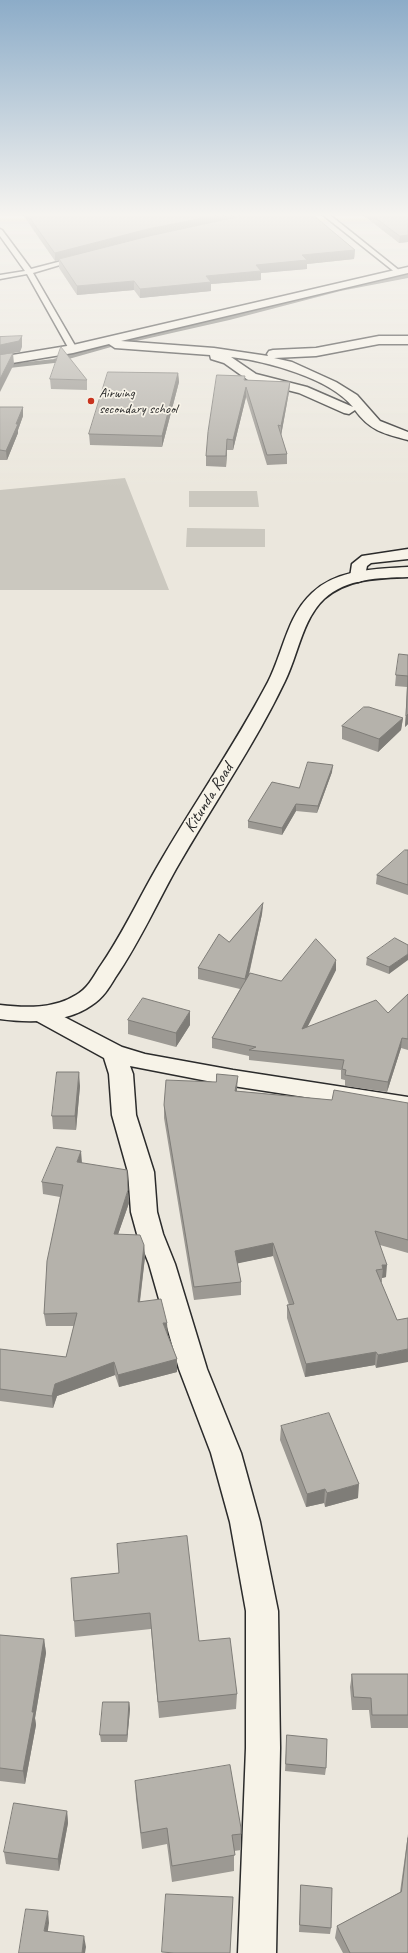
<!DOCTYPE html>
<html>
<head>
<meta charset="utf-8">
<style>
  body { margin:0 }
  canvas { display:block; background:#ebe7dd }
</style>
</head>
<body>
<canvas width="408" height="1953"></canvas>
<script>
const ctx = document.querySelector('canvas').getContext('2d');
ctx.lineJoin = 'round';
function fill(path, color) {
  ctx.fillStyle = color;
  ctx.fill(path, 'evenodd');
}
function stroke(path, color, width, dash) {
  ctx.strokeStyle = color;
  ctx.lineWidth = width;
  ctx.lineCap = dash ? 'butt' : 'round';
  ctx.setLineDash(dash || []);
  ctx.stroke(path);
}
function drawText(font, color, halo, rows, align = 'center') {
  ctx.font = font + ' Caveat,sans-serif';
  ctx.lineWidth = 3.5;
  ctx.setLineDash([]);
  ctx.textBaseline = 'middle';
  ctx.strokeStyle = halo;
  ctx.fillStyle = color;
  for (const [text, x, y, turn = 0] of rows) {
    ctx.save();
    ctx.translate(x, y);
    ctx.rotate((+turn || 0) * Math.PI / 180);
    ctx.textAlign = isNaN(turn) ? turn : align;
    if (halo) ctx.strokeText(text, 0, 0);
    ctx.fillText(text, 0, 0);
    ctx.restore();
  }
}
fill(new Path2D(`
  M125,478L169,590H0V490Z
  M189,491H257L259,507H189Z
  M187,528L265,529V547H186Z`), '#cbc8bf');
stroke(new Path2D(`
  M0,367L54,361L114,344L229,318L340,289L408,276`), '#72716c', 4);
const service = new Path2D(`
  M323,215H330L400,271V273H396Z
  M0,229L2,230L31,269L77,257L80,259L33,273L77,349L76,351L69,349L27,274L0,279V275L25,271L0,236Z`);
const minor = new Path2D(`
  M408,267V273L121,341L214,348L268,356L267,354L269,351L273,350L316,348L379,336H408V344H379L316,356L274,358L292,362L336,382L357,395L380,421L408,432V440C385,434 370,431 355,410L349,414L344,413L299,393L248,380L224,363L211,359L210,355L115,348L109,344L73,353L0,365V357L73,345ZM231,357C266,361 330,378 353,407L307,387L256,374Z
  M408,549V559L371,563L367,566L364,580L358,582L352,580L350,577L352,564L362,556Z
  M41,1007L49,1009L122,1047L145,1054L233,1070L408,1097V1113L233,1086L130,1066L133,1074L136,1115L154,1172L157,1212L163,1234L175,1264L207,1369L241,1453L260,1522L278,1611L280,1748L276,1953H238L246,1748V1611L230,1522L211,1453L179,1369L149,1264L137,1234L131,1212L128,1172L112,1115L109,1074L104,1058L33,1019L30,1014L33,1009Z`);
const tertiary = new Path2D(`
  M408,567V577C379,578 347,578 324,599C302,620 298,655 285,681C254,746 212,806 176,869C156,905 139,943 115,978C109,988 103,998 92,1005C67,1023 29,1023 0,1019V1005C25,1008 54,1009 76,995C87,989 93,978 99,968C121,937 137,902 156,869C192,806 234,747 268,682C283,653 287,616 312,593C337,569 376,569 408,567Z`);
stroke(service, '#2b2b2b', 3);
stroke(minor, '#2b2b2b', 3);
stroke(tertiary, '#2b2b2b', 3);
fill(service, '#f7f3e8');
fill(minor, '#f7f3e8');
fill(tertiary, '#f7f3e8');
fill(new Path2D(`
  M23,215H313L355,250L354,259L307,264V269L261,273V280L211,284V291L140,298L134,290L77,295L59,268V260L55,261Z
  M363,215H408V242L399,243Z
  M178,373L179,382L162,447L90,445L89,434Z
  M245,376V380L290,382L289,392L281,435L287,454V464L267,465L246,397L233,450H227L226,467L206,466V456Z
  M50,379L87,380V390L51,389Z
  M0,407H23V416L18,430V433L7,460H0Z
  M408,655V724L405,727L407,687L395,686L396,675Z
  M403,718L401,730L378,752L342,739V726Z
  M332,772L317,813L296,811L282,835L248,828V821L299,788Z
  M408,850V895L376,884L377,875Z
  M263,903L262,914L249,975L281,981L336,970L307,1027L388,1013L408,994V1050L401,1048L387,1092L345,1086V1080L341,1079V1070L249,1060V1056L212,1048V1038L240,989L198,979V968L229,942Z
  M408,945L389,974L366,965L367,958Z
  M128,1020L190,1025L176,1047L128,1034Z
  M216,1082L237,1089V1091L332,1100L408,1103V1253L380,1245L386,1277L382,1278V1282H381L397,1320L376,1368L375,1365L305,1377L287,1318V1305H289L273,1256L237,1263L241,1282V1295L194,1300L164,1118V1105Z
  M80,1086L76,1130L53,1129L52,1116Z
  M82,1163L129,1203L118,1234L144,1245L145,1257L140,1302L168,1335L177,1359V1372L119,1387L115,1375L57,1396L53,1408L0,1401V1349L66,1357L74,1326H46L44,1314L60,1197L43,1194L42,1182Z
  M281,1426L358,1498L325,1507L324,1503L306,1507L280,1440Z
  M117,1544L199,1641L237,1694L236,1709L159,1718L151,1629L75,1637L74,1621L119,1573Z
  M0,1635L44,1639L46,1653L35,1718L36,1725L25,1784L0,1781Z
  M352,1674H408V1728H371L369,1710H352L350,1687Z
  M129,1702L130,1709L127,1742H101L100,1735Z
  M287,1735L326,1768L325,1775L285,1771Z
  M135,1781L241,1828V1850L234,1851V1871L172,1882L167,1844L142,1849L136,1798Z
  M67,1811L68,1823L59,1871L6,1864L4,1852Z
  M408,1834V1953H343L335,1938L337,1926L400,1892Z
  M301,1885L331,1928L330,1934L299,1932Z`), '#9c9993');
fill(new Path2D(`
  M218,215H257L59,259V260L55,261V253L148,229Z
  M408,235V242L399,243L400,236Z
  M355,250L354,259L307,264V269L261,273V280L211,284V291L140,298V289L206,276L302,255Z
  M134,281V290L77,295V286Z
  M22,336V347L20,352L13,353L14,364L0,392V345Z
  M178,373L179,382L162,447V436Z
  M290,382L289,392L281,436V426Z
  M246,387V397L233,450V440Z
  M23,407V416L18,430V433L7,460L6,451Z
  M227,439V450L226,467V456Z
  M408,714V724L405,727L406,716Z
  M403,718L401,730L378,752L379,739Z
  M333,765L332,772L317,813L318,806Z
  M296,804V811L282,835V828Z
  M263,903L262,914L245,991V979Z
  M408,954V960L389,974V967Z
  M336,960V970L301,1040L302,1029Z
  M190,1011V1025L176,1047V1033Z
  M402,1038L401,1048L387,1092L388,1082Z
  M79,1072L80,1086L76,1130L75,1116Z
  M238,1076L237,1089L235,1104V1091Z
  M81,1151L82,1163L77,1162Z
  M128,1190L129,1203L114,1246V1234Z
  M273,1243V1256L235,1264V1251Z
  M144,1245L145,1257L138,1315V1302Z
  M382,1265H387L386,1277L382,1278L383,1269Z
  M163,1323H167L168,1335Z
  M408,1349V1362L376,1368L378,1355Z
  M376,1352L375,1365L305,1377L306,1364Z
  M177,1359V1372L119,1387L118,1375Z
  M114,1362L115,1375L57,1396L53,1408L52,1396L55,1384Z
  M359,1484L358,1498L325,1507L327,1493Z
  M325,1489L324,1503L306,1507L307,1494Z
  M44,1639L46,1653L35,1718L36,1725L25,1784L23,1771L32,1712Z
  M129,1702L130,1709L127,1742V1735Z
  M67,1811L68,1823L59,1871L58,1859Z
  M48,1911L49,1923L46,1943L44,1931Z
  M84,1936L86,1947L85,1953H82Z`), '#7f7d78');
const building = new Path2D(`
  M28,215H218L148,229L55,253Z
  M246,215H313L355,250L302,255L307,260L256,265L261,271L206,276L211,282L140,289L134,281L77,286L59,259L149,236Z
  M372,215H408V235L400,236Z
  M22,336L19,341L0,345V337Z
  M61,347L87,380L50,379Z
  M13,353L0,379V355Z
  M108,372L178,373L162,436L89,434Z
  M217,375L245,376L244,380L290,382L281,426L278,425L287,454L267,455L246,387L233,440L227,439L226,456H206L208,432Z
  M0,407H23L16,424H18L6,451L0,450Z
  M399,654L408,655V714L406,716L408,676L396,675Z
  M364,707H369L403,718L379,739L342,726Z
  M308,762L333,765L318,806L296,804L282,828L248,821L272,782L299,788Z
  M405,850H408V885L377,875Z
  M263,903L245,979L198,968L219,934L229,942Z
  M395,938L408,945V954L389,967L367,958Z
  M316,939L336,960L302,1029L376,1000L388,1013L408,994V1039L402,1038L388,1082L345,1075L346,1070L342,1069L344,1060L249,1050L256,1047L212,1038L250,973L281,981Z
  M143,998L190,1011L176,1033L128,1020Z
  M57,1072H79L75,1116H52Z
  M217,1074L238,1076L235,1091L332,1100L334,1090L408,1103V1240L375,1231L387,1265H382L383,1269L376,1270L397,1320L408,1318V1349L378,1355L376,1352L306,1364L287,1305L294,1304L273,1243L235,1251L241,1282L194,1287L164,1105L166,1080L216,1082Z
  M57,1147L81,1151L77,1162L127,1170L128,1190L114,1234L140,1235L144,1245L138,1302L161,1299L167,1323H163L177,1359L118,1375L114,1362L55,1384L52,1396L0,1389V1349L66,1357L77,1313L44,1314L47,1261L63,1185L42,1182Z
  M329,1413L359,1484L327,1493L325,1489L307,1494L281,1426Z
  M187,1536L199,1641L230,1638L237,1694L158,1702L150,1613L74,1621L71,1578L119,1573L117,1544Z
  M0,1635L44,1639L32,1712H34L23,1771L0,1768Z
  M352,1674H408V1715H372L371,1698L354,1697Z
  M103,1702H129L127,1735H100Z
  M287,1735L327,1739L326,1768L286,1764Z
  M230,1765L241,1828V1834L232,1835L235,1855L172,1866L167,1828L141,1833L135,1781Z
  M14,1803L67,1811L58,1859L4,1852Z
  M408,1838V1953H350L337,1926L401,1892Z
  M301,1885L332,1888L331,1928L300,1925Z
  M166,1894L233,1897L230,1953H174L162,1952Z
  M26,1909L48,1911L44,1931L84,1936L82,1953H19Z`);
fill(building, '#b5b2ab');
stroke(building, '#7f7d78', 1);
const sky = ctx.createLinearGradient(0, 0, 0, 488);
sky.addColorStop(0, '#8cacc8');
sky.addColorStop(0.44, '#f6f4f0');
sky.addColorStop(1, '#f6f4f000');
ctx.fillStyle = sky;
ctx.fillRect(0, 0, 408, 488);
for (const [x, y, r, color] of [
  [91,401,4,"#c8321e"]
]) {
  const dot = new Path2D();
  dot.arc(x, y, r, 0, 2 * Math.PI);
  ctx.fillStyle = color;
  ctx.fill(dot);
  stroke(dot, '#f7f3e8', 1.5);
}
drawText('14px', '#2b2b2b', '#f7f3e8', [
  ["Airwing",99,393],
  ["secondary school",99,409]
], 'left');
drawText('17px', '#2b2b2b', '#f7f3e8', [
  ["Kitunda Road",209,798,-58]
]);
</script>
</body>
</html>
